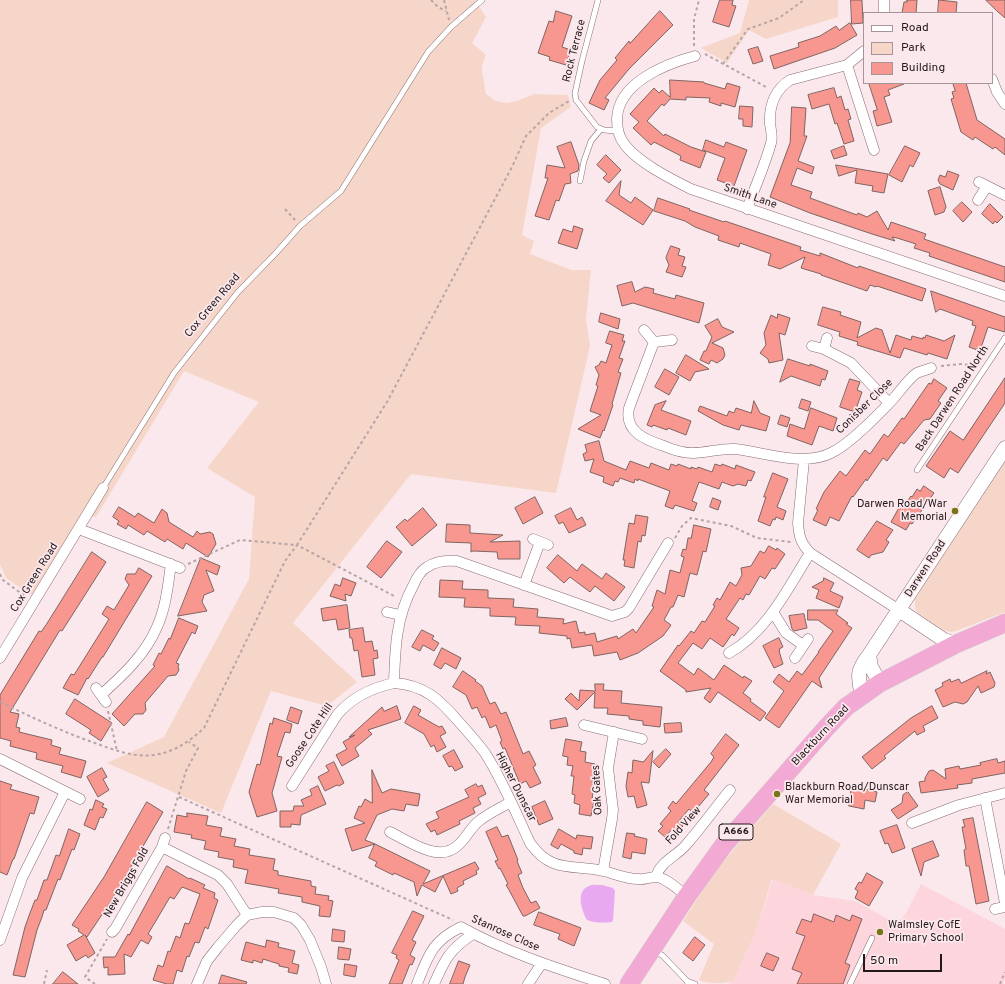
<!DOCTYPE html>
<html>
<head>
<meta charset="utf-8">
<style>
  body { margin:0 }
  #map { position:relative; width:1005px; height:984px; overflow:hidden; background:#fbe8ec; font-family:Overpass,sans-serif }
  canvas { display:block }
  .legend { position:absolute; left:863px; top:12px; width:130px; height:72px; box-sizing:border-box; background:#fbe8ec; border:1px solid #a59598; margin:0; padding:5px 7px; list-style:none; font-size:12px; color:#23181a }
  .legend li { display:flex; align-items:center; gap:8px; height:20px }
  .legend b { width:20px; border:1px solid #a59598 }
  .scale { position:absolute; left:863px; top:954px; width:79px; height:18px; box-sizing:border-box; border:2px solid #23181a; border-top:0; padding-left:5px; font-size:12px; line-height:14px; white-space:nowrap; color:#23181a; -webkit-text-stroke:3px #fbe8ec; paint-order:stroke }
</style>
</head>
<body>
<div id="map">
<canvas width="1005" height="984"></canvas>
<ul class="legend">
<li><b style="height:5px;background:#fff"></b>Road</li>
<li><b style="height:11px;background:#f6d6c8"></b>Park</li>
<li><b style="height:11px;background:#f89790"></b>Building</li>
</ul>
<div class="scale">50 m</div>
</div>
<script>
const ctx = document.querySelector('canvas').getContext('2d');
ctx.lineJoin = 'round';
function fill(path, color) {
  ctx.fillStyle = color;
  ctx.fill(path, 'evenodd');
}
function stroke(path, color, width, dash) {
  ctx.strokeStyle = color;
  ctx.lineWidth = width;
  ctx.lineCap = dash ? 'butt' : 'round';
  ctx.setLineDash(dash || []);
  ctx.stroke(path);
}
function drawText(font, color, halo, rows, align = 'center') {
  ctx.font = font + ' Overpass,sans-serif';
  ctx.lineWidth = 3.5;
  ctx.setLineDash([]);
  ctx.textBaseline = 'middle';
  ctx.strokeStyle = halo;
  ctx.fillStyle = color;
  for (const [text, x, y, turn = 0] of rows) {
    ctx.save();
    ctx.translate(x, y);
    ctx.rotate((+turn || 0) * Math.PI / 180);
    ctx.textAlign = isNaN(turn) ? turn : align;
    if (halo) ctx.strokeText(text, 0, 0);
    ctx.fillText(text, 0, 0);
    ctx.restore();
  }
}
fill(new Path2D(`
  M773,879L813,895L855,901L897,924L906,913L921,884L1005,929V979L1003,984H728L733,981L755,934Z`), '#fdd5dd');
fill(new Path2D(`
  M0,0H475L486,17L472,43L486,55L482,65V71L486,94L496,101L507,103L517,101L534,94L568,95L571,107L541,128L522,235L534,241L530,254L571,270H591L586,319L590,346L556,493L411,474L293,623L357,682L327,706L271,691L221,813L107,763L164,737L249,579L255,497L207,468L259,402L184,371L96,517L84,516L33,596L6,578L0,564Z
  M749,0H838V17L766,39L749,30L727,63L701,48L740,33Z
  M1005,462V612L956,631L951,632L943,630L918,613L915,609V599Z
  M773,804L841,844L813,895L772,879L755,934L733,981C723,984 709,984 699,980L714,944L683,921L716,870Z`), '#f6d6c8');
fill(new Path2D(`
  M602,885L613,888L615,891L613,920L612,922C604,923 594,923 587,920C582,911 575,891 589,886C592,884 598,885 602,885Z`), '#e8a9f0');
const building = new Path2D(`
  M720,0H733L732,5L736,6L729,27L713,22Z
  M851,0H862L863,23L852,24Z
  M907,0H917L916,13H902L904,2H907Z
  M939,0L957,2L956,13H938Z
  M986,0H1005V18L997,11Z
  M556,11L572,16L562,47L571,50L566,65L549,60L550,57L538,53L549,21L553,22Z
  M660,11L673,25L629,69L605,98L609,100L604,110L589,103L600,80L617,60L615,58L629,41L630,43Z
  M850,23L857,35L835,48L774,69L770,56L799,47L798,43L820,36L836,26L839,30Z
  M758,47L763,61L753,64L748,50Z
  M670,80L704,82V83L725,89L727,83L740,87L735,107L721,103V106L709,102L710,98L686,97V100L670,99L664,106L662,104L647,121L664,136L665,134L691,147L706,152L700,168L680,160L681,156L654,142L651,145L633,128L639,122L630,114L654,88L659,93L662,90L670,97Z
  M869,83H904V84L888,90L890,95L884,97L892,122L877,126L873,111L877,110Z
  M953,83H966L977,120L1005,139V155L995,147L993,149L975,137L973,140L961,132L951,99L954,98L952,92L955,91Z
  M834,88L837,98L841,96L845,110L848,109L851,119L848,120L854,141L844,144L837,123L835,124L829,104L812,109L808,95Z
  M740,106L753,107L752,127L743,126V119H739Z
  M792,107L806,108L804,136H807L798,161L814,167L812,174L797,168L791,185L812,192L810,198L857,215L858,213L867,217L877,211L888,230L891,222L926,234L924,239L1005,267V282L929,256L930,253L914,248L916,244L897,238L892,237L895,241L872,234L810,213L770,197L790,143Z
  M706,140L724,147L726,142L747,150L734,186L717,180L725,158L703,150Z
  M571,142L579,165L578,171L570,174L571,183L565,184L559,201L556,200L549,220L535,216L548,178H545L547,165L565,168L557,147Z
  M844,146L847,155L834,159L831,151Z
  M905,146L920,153L913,167L910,165L902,182L889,175Z
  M606,155L621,170L609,183L603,178L607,174L597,165Z
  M836,165L888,174L884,193L872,191L873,186L855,183L857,170L839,176Z
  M948,171L959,175L953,190L940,184L938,180L940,175L945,177Z
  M621,181L619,195L631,203L635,197L653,210L643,225L606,201Z
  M940,187L946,207L944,212L935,215L928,191Z
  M658,198L690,209L689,210L724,222L725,221L801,247L800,250L820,256V253L858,268L859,266L926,289L922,301L877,286L876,287L870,285L867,291L821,275V274L801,268L805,257L780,269L768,265L771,254L740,243L739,247L718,240L719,236L695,227L685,221L654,211Z
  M962,202L972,212L963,222L953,211Z
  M990,204L1003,217L997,223L995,221L993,224L982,214Z
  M574,226L583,229L577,249L558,243L563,229L572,232Z
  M671,246L680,249L678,255L685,257L682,266L686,267L682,277L666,272L669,265L666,258Z
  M632,282L635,292L645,287L654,289L653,293L675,299L676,295L704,303L699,323L633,303L622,306L617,286Z
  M931,291L1005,317V332L988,327L980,351L969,347L976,326L972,325L973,321L940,309L936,312Z
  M823,307L841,312L840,315L861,322L857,338L876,328L882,330L890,353L896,335L911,340L912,336L923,339V337L925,338L926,335L944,341L955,335L947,359L928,353L927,355L904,348L900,358L857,345L858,342L839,336L840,332L818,325Z
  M601,313L620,319L618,329L599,322Z
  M778,314L790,318L785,335L779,333L783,360L769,363L768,359L760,353L766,345L764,333L771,315L777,318Z
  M718,319L722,327L734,332L712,343L723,348L725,355L723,359L717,363L711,360L709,364L700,360L704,351H706L712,337L705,326Z
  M610,331L624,335L622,341H625L619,358L623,359L618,372L621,373L612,404L613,405L604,431L603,430L600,438L578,429L601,415L590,411L598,386L596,385L599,375L595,367L599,365L601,361L606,363L612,345L606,343Z
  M686,355L709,369L695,372L690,381L676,373Z
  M788,359L810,366V364L828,371L825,380L822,379L820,386L791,376L780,382Z
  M665,369L679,377L669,395L655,387Z
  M1005,378V403L958,473L950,468L944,478L926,466L950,431L963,440Z
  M850,379L860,382L857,390L862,392L855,412L840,407Z
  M934,379L947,388L938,401L941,403L930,419L924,420L904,444L901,442L887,461L883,458L867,481L866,479L853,497L852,496L839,521L830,517L826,526L813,520L818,510L816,509L824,492L840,471L846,476L865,450L870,454L884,434L888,437L902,418L904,419L929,383L931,384Z
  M802,399L811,402L808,411L799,408Z
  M666,401L661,410L691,421L686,435L668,428L667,430L653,425L652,427L647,425L655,405Z
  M754,401L760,413L770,417L766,431L741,425L739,430L723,425L698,411L700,406L727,416L729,411L734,413L736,408L751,413Z
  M811,408L837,418L833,431L819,426L812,445L787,436L790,424L804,429Z
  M781,415L790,418L787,427L778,424Z
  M599,441L604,461L626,470L630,461L649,468L651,463L669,470L671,464L677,466L678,464L691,469V467L697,469L698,467L712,472L715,464L721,466L722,464L735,469L736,465L755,472L751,481L748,480L746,486L738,484L733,486L722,482L719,489L699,482L692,501L697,503L694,511L675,505L673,509L665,506L670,491L638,479V481L635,479L634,483L620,478L618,482L615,481L613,486L603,482L604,477L590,472L594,459L585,461L583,454L587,452L585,445Z
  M773,473L788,479L777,507L786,511L783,520L776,517L775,520L773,519L770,526L758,521L766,497H764Z
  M924,486L934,493L912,524L910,523L906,530L891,522L901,504L904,506L911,496L912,497L917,489L920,491Z
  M535,497L543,513L523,524L515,508Z
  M713,498L721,501L718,510L710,507Z
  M119,507L135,517L138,513L154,523L162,509L167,513L169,522L193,537L197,531L200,534L210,532L213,534L216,544L208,557L186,543L183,549L167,539L165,542L147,531L144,535L128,525L126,529L117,524L119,521L113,517Z
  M423,508L437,525L412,546L396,527L405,519L407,521Z
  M571,508L577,520L582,517L586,525L569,533L563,522L559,524L555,516Z
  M636,515L648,517L645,536L642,535L641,542L638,541L634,568L624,566L625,560H623L629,523L634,524Z
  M877,521L893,530L886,540L889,542L883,552L871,555L869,558L857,550Z
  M447,524L470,525V533L503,535L490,542L520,541V559H498L497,552L473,551L471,552V543L446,542Z
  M694,525L711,529L706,552L703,551L697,575L690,573L684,597L678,595L673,607H671L664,620L671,625L663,636L638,653L620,660L617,652L594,656L592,645L572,648L570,638L567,639V636L539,633L540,626L515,625L516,617L490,616V608L464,607L465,598L439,597L440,580L463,581L462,589L488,590V598L514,599L513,607L538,609L537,617L564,619L563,624L576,621L579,633L585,632V635L595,633L597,642L617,636L618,639L633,629L636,633L654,607L652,606L657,590L665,594L670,570L680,573L684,557L681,556L683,549L686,550L688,538H691Z
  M387,541L402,552L381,578L367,567Z
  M769,546L776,550L777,548L785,554L775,569L772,568L765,579L760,576L749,595L746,594L743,600L740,598L726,619L739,628L734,636L732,634L723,647L710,638L702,649L693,643L678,663L694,675L698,668L714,680L724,665L743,678L744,676L752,681L743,693L751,699L750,701L766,713L760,721L718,692L710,703L704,698L711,688L686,692V690L660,671L678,645L679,646L691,631L694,633L702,621L705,622L715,606L713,605L717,598L720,600L730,582L736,586L742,575L741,568L751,566L760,551L764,553Z
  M92,552L106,562L62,631L60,630L10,712L19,714L16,727L20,728L19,732L52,740L51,745L61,748L59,754L86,761L81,778L61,772L63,766L36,759L37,753L10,746L11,741L0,738V695L39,631L41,632L46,625Z
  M558,555L577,571L582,564L602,579L606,573L625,587L614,601L595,586L590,592L570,577L564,583L547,568Z
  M201,558L220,566L217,575L206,570L214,591L204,595L202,602L207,611L178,616Z
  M139,568L152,576L103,657H102L88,679L87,678L78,695L63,688L71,674L74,675L109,619L102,614L107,606L114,610L129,585L125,579L127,574H135Z
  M343,578L356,583L351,596L345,594L346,601L330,596L335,584L340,586Z
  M824,578L834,583L830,591L843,597L839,608L816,598L819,590L812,587L823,581Z
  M347,605L350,628L338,630L336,619L323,621L321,609Z
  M808,610H838L836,614L848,623L846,624L852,628L819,678L822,688L812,681L779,728L765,718L784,691L773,682L779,674L789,682L797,671L802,675L819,652H818L833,631L818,620H808Z
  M804,614L807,628L794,631L792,629L789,616Z
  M179,618L198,626L195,634L192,632L176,663L179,664L178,667L179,670L176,675L168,676L145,703L146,710L143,714H135L124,726L112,714L155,666L153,665L159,653L161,654L169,638L170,639Z
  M363,628L365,642L372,641L374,651L377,650L378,658L373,659L375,675L362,677L358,650L354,651L352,638H350L349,630Z
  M422,630L434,636L432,639L439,643L434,651L423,645L420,651L412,647Z
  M779,638L783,647L779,649L780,650L779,651L783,664L774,668L763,646Z
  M442,648L461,658L456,669L445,663L441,669L434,665Z
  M463,671L476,680L475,681L482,686L490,704L495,702L501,714L506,712L523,754L529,751L536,765L533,767L541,783L530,788L526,781L520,784L505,748L503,749L500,742L502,741L496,725L490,728L485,716L482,718L477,707L472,709L466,695L453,687Z
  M987,671L986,674L990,672L995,683L994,687L981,693L978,686L967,702L963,704L955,702L943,707L935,690L943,686L942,683L950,679L951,682L959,679L961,683Z
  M595,684H604L603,690L622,691L621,703L662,707L660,727L643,725V721L629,719V716L607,714L608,708H594L595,692L577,710L565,699L571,693L579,701L580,690L595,691Z
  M75,699L112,723L101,741L89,733L91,730L66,714Z
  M397,706L401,719L368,730L372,734L355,748L359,756L342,766L336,755L347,749L343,742L355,735L349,737L382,707L384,711Z
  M414,706L421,710L418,715L439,727L442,726L446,733L440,736L446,747L437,752L434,745L431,747L424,734L405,723Z
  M932,706L938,718L923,726L925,731L917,735L915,731L884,756L886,758L872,769L862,757L911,718Z
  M291,707L302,711L298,724L287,720Z
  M274,718L292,724L290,733L285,732L277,756L282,757L272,793L277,811L257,817L249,792L257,764L260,765L270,723L272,724Z
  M566,718L568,726L551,729L550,721Z
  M681,723L682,732L665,733L664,724Z
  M726,734L739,745L704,790L709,794L693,813L689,809L678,822L683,826L677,832L673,828L665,837L658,831L663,826L660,824L671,811L668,808L673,801L676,804L711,762L714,757L711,754Z
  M566,739L582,742L580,751L586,752L585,762L595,764L592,782H594L592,800L594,801L591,816L579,814L580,805L574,803L575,795L572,794L574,776H571L573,766L567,765L568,757L563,756Z
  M666,749L671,754L659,768L653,762Z
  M454,750L463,767L455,771L452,766L449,767L443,756Z
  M653,751L649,783L641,782L647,805L637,808L634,796L628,797L626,786L628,772L632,773L633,760L643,762Z
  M997,759L998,763L1005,761V773L972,779V783L957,785L958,788L921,793L919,782L925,781V778L929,771L933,770L946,779L945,769L959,766L960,769L981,765L980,763Z
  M334,762L344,783L339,786L337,785L325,791L318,777L329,771L326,766Z
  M102,768L107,777L103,779L109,790L98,797L87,777Z
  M372,770L382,793L391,789L420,794L418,806L406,804L404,811L392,809L377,815L365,840L375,844L352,851L345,829L365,823L354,818L359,806L361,807L365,799L372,803Z
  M0,781L12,785L10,789L39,797L34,814L30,813L14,859H13L7,875L0,872Z
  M476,784L478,787L482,785L486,794L478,798L481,804L473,808L475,813L459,821L460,824L437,835L435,830L431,832L426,824L439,818L436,812L469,797L465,790Z
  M318,786L326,804L301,815L300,825L291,824V827H280V811H293L294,806H304L301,800L312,795L310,790Z
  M852,786L877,792L875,802L865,800L864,809L849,806Z
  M908,792L918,806L898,819L891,810L902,803L903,795Z
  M96,800L104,804L102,807L107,809L103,818L100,817L95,830L84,825L90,809L92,810Z
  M545,801L553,819L539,825L532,807Z
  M147,802L163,812L111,901L87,937L85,935L95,953L88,958L86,955L76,961L67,945L84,935L78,931L79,929L72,925L104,877Z
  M187,813L208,816L206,825L222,828L220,836L236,839L234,846L250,849L249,855L275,859L273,870L278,871V875L311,881V886L316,887L315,894L329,896L328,900L333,901L330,917L319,916L320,906L302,902V897L278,893L279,889L245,883L248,870L233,867L234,860L218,857L219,852L204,849L206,841L191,838L192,835L174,832L177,815L187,817Z
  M973,818L989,901L976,904L969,866H966L964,850L966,849L962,827H965L963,820Z
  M897,825L905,848L892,853L888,843L885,844L880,831Z
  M497,827L502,837L508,835L518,860L517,861L522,873L518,875L523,888L531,903L536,901L540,908L525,916H523L509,890L506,885L508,884L500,868L499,869L495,861L498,860L486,832Z
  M69,829L80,834L74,850L72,849L60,880L58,879L46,910H44L42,917L37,930L25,977L13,975L25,927L30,913L35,900H37L44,880H47L56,855L59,856Z
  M559,829L576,839L577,835L593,837L591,849L583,848L582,855L574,853V851L561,844L558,849L551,845Z
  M627,833L635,834L634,836L647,839L645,854L632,852L631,859L623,857Z
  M933,841L939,856L924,862L921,876L912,849Z
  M375,844L430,871L423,884L475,862L479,869L476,871L477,874L463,881L464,884L457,888L458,891L451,894L443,876L435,892L422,885L417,896L414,882L394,873L393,875L375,866L377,862L369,858Z
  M167,866L189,879L190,878L205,885L203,888L215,893L214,898L218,900L208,929L205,927L199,943L195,942L189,957L187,956L182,972L177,970L173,984H167L153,980L158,965L163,967L168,951L170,952L176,936L180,938L185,923L189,924L200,894L182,887L174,899L170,897L157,919L148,934L152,937L148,944L141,940L131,957L124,954L125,974L108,975V967L104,968L103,957H115L128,934L129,935Z
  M867,873L883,882L869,906L855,898L858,891L855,889L859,882L861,883Z
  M413,911L424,916L412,940L416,942L410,955L415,958L412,965L410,964L402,984H389L399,960L396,958L397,955L392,953Z
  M539,912L581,928L574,946L558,939L560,934L534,925Z
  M814,914L834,922L836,915L850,921L852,915L862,919L845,963L850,965L843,984H797L802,973L792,969L805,936L796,933L802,919L811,922Z
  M333,929L345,931L344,942L332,941Z
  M695,937L705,945L693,961L683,953Z
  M267,940L279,943L278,947L295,951L292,963L299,965L297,974L288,972L289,968L279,966V964L263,959L262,963L253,960V963L241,960L246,942L265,947Z
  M339,947L351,949L349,960L338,959Z
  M767,953L779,958L773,971L761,966Z
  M459,961L470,965L465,977L463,984H450Z
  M345,964L357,966L355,977L344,975Z
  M63,972L78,984H53Z
  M222,975L247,982L246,984H219Z`);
fill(building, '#f89790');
stroke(building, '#7f6461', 1);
const lane = new Path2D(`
  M598,0L582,61L575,93L576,100L597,127L604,130L617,131
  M580,181L584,161L591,141L601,129
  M917,470L1005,338
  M103,488L174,373L238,292L276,253L300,226L341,191L428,52L451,27L482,0
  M655,952L662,955L687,981L688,984
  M687,981L695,984
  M850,984L872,938`);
const street = new Path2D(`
  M884,0V13
  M695,56C665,64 618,83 617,119C617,128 618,135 623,142C635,161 671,179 691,189L1005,296
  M847,65L874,150
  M992,79L997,92L1005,104
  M979,182L1005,195
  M978,200L987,186
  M747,209C755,187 765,165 771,143C773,137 771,131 770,124C769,106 775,90 790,80L847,65L864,51
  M644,330L654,342L672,340
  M654,342L629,408C624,432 646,440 664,446C673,450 683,453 693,453C707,453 721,448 735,449C764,452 803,467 831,453C850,444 879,414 894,398C900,391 910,377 917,373C921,371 927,370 931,368
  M812,346L824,349L851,363L889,403
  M824,349L827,338
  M804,460L798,523C799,537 801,543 810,553L899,610
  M79,529L180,568
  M533,539L548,545
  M668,543L629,608L625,612L612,616L457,561C447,560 436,561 427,567C420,571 416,579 413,586C396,617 395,649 394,683C425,685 440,700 459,722C468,732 477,742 485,753C503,781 516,813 530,843C552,874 572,864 604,871C615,874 627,879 638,879C644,880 650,877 656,877C665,877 680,891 687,896
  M524,585L540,542
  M387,612L400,615
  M773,612L786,633L803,645
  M729,653C767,632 788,588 810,553
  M0,658L103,488
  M795,658L808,639
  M96,688L106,702
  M101,695C123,675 145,655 157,627C166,607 168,585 171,564
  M584,725L642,739
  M0,759L80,799
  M292,786L337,715C352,697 371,688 394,683
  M985,798L1005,903
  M912,823L959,805L1005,793
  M390,832C408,841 439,863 457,846C466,839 470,828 479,821C489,813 500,808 511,802
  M162,847L218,875L227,884L247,915
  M603,871L612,819L613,810L608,768L614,732
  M656,877C660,862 675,857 685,846C701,828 715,808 730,790
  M995,909L1005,907
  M112,932L115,929L162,847L165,838
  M0,940L22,878L65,792
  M197,984L207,961L218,947L236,926L247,915L262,912H274L294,918L301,925L310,940L321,967L326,984
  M417,984C428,956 432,941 461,927C506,952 556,968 605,984
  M434,984C445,959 450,949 473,934
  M528,984L542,963`);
const secondary = new Path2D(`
  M899,610L944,640L956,644
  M869,655L871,667L880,683
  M862,696C858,675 856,672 869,655L1005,448`);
const highway = new Path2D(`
  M629,984L687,896L723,846L827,727L846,707L880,683L956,644L1005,623`);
stroke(lane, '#886d73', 6);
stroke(street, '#886d73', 11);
stroke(secondary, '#886d73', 15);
stroke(highway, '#cfcccd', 19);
stroke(new Path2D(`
  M431,0L438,7L446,11
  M444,0L449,20
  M694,46V19L699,0
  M705,54L768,88
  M723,64L748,29L779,18L804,0
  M285,209L295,220
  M941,366L961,364L978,366
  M675,538L682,526L691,518L731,526L757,538L791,542
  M188,564L240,540L297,545L387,402L512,167L526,136L549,113L569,101
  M0,574L3,580L26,597
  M0,702C31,717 61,731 92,742C112,749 133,758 154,755C174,752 189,742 204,728L285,561L297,545L396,597
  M108,711L117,751
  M179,797L453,920
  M168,829L186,771L198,748L189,742
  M44,984L47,970
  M95,984L85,977L107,939
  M1000,984L1005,972`), '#b5a4a8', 2, [3, 3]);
stroke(lane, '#fff', 5);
stroke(street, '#fff', 10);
stroke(secondary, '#fff', 14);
stroke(highway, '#f2aad4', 18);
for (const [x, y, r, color] of [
  [955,511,4,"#797417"],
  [777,794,4,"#797417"],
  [880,932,4,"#797417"]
]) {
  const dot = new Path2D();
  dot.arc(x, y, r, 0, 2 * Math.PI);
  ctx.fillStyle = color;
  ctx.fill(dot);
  stroke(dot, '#fbe8ec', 1.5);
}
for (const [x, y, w] of [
  [736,832,34]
]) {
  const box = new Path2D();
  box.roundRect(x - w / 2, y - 8, w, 16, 3);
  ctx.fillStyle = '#fbe8ec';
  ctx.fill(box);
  stroke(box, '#23181a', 1);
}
drawText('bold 10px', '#23181a', null, [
  ["A666",736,832]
]);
drawText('11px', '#23181a', '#fbe8ec', [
  ["Rock Terrace",575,51,-76],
  ["Smith Lane",750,197,19],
  ["Cox Green Road",213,306,-50],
  ["Back Darwen Road North",953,399,-57],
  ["Conisber Close",865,407,-44],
  ["Darwen Road",926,569,-57],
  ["Cox Green Road",35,578,-58],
  ["Goose Cote Hill",310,736,-56],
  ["Blackburn Road",821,736,-47],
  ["Higher Dunscar",515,787,63],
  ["Oak Gates",598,790,-93],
  ["Fold View",684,826,-48],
  ["New Briggs Fold",127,883,-60],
  ["Stanrose Close",505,934,24]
]);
drawText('11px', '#23181a', '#fbe8ec', [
  ["Darwen Road/War",947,505,"right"],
  ["Memorial",947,518,"right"],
  ["Blackburn Road/Dunscar",785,788],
  ["War Memorial",785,801],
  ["Walmsley CofE",888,926],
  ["Primary School",888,939]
], 'left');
</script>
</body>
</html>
